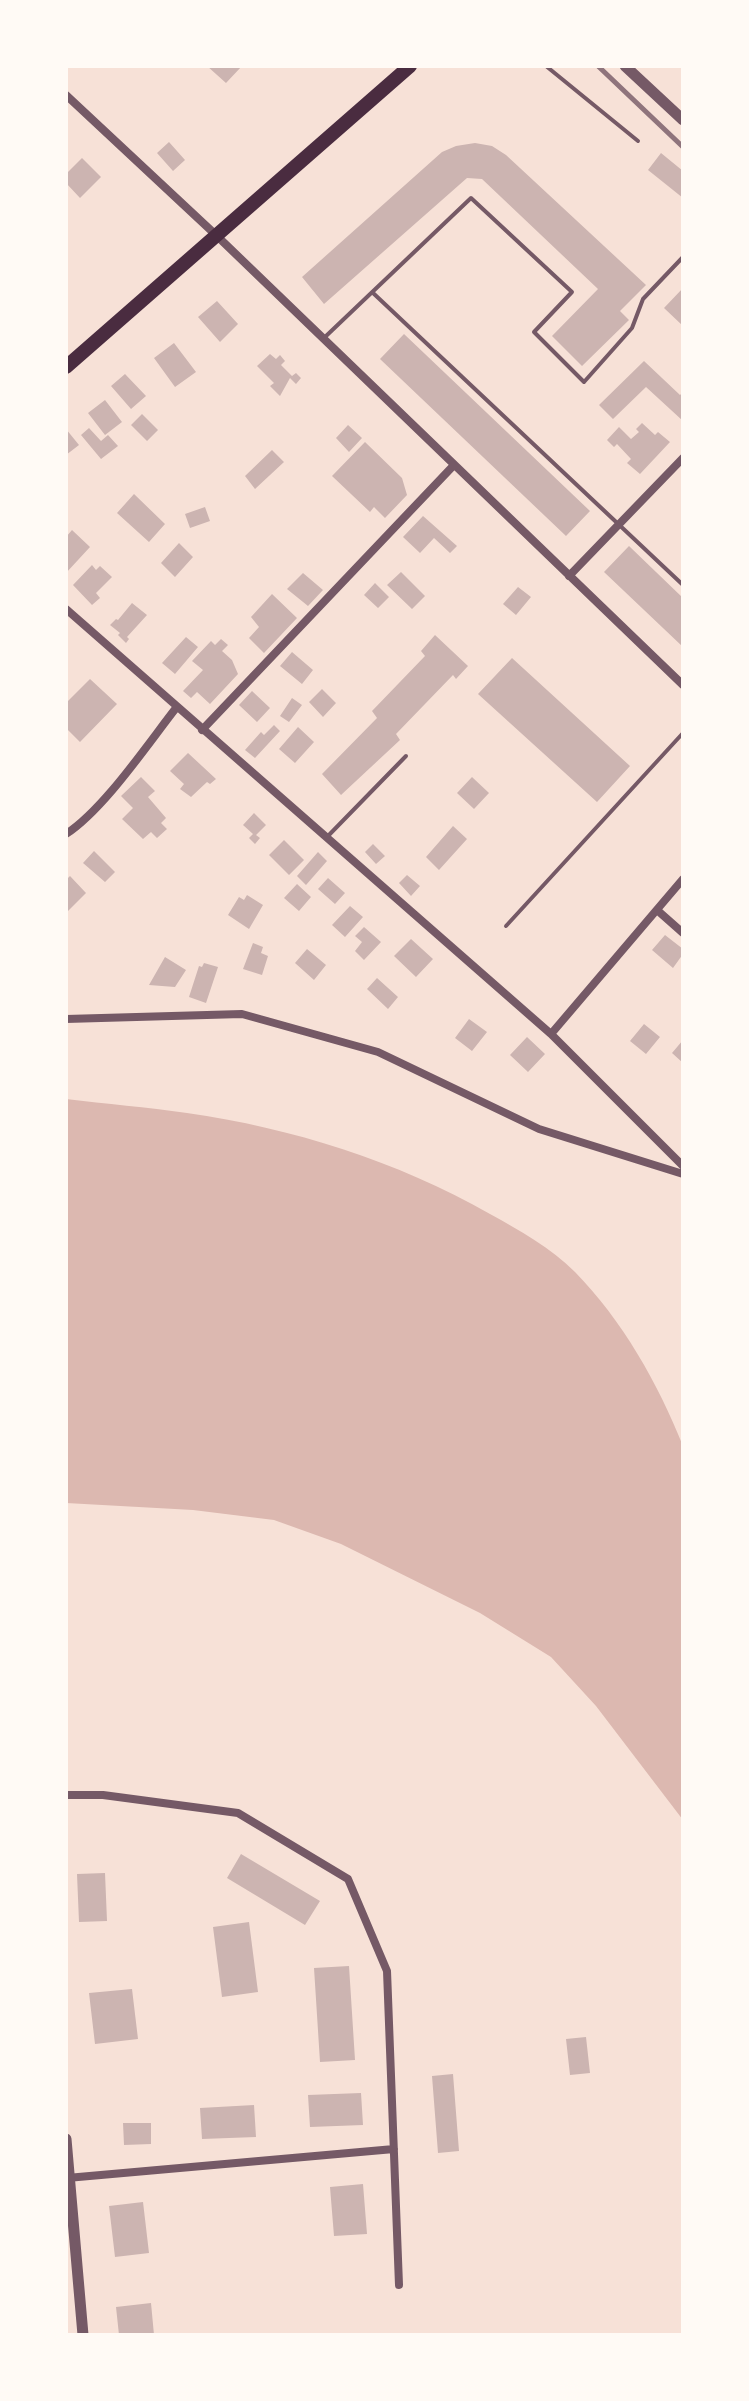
<!DOCTYPE html>
<html>
<head>
<meta charset="utf-8">
<style>
  body { margin:0 }
  #map { position:relative; width:749px; height:2401px; overflow:hidden; background:#f7e1d7; font-family:Inter,sans-serif }
  canvas { display:block }
  .frame { position:absolute; inset:0; border:68px solid #fffaf5; pointer-events:none }
</style>
</head>
<body>
<div id="map">
<canvas width="749" height="2401"></canvas>
<div class="frame"></div>
</div>
<script>
const ctx = document.querySelector('canvas').getContext('2d');
ctx.lineJoin = 'round';
function fill(path, color) {
  ctx.fillStyle = color;
  ctx.fill(path, 'evenodd');
}
function stroke(path, color, width, dash) {
  ctx.strokeStyle = color;
  ctx.lineWidth = width;
  ctx.lineCap = dash ? 'butt' : 'round';
  ctx.setLineDash(dash || []);
  ctx.stroke(path);
}
fill(new Path2D(`
  M66,1099C106,1104 147,1107 187,1113C292,1128 397,1161 490,1214C519,1230 551,1248 575,1272C622,1320 658,1383 683,1446V1820L596,1706L551,1657L480,1613L341,1544L274,1520L193,1510L66,1503Z`), '#dcb8b0');
fill(new Path2D(`
  M207,66H242L226,83Z
  M169,142L185,160L173,171L157,153Z
  M475,143L492,146L506,155L646,285L620,311L629,320L582,366L552,336L598,289L482,179L467,178L324,304L302,277L442,152L456,146Z
  M661,153L683,171V198L648,170Z
  M82,158L101,177L80,198L66,183V174Z
  M683,288V326L664,308Z
  M217,301L238,324L220,342L198,317Z
  M404,334L590,511L566,536L380,359Z
  M174,343L196,372L175,387L154,358Z
  M270,354L276,359L280,355L285,361L281,365L292,376L296,373L301,378L296,384L290,378L280,396L270,386L274,383L257,366Z
  M644,361L680,395L683,392V421L646,387L613,419L599,405Z
  M125,374L146,396L131,409L111,386Z
  M105,400L122,422L105,435L88,413Z
  M142,414L158,430L147,441L131,425Z
  M642,423L655,435L658,432L670,442L640,474L627,463L631,459L617,444L614,447L607,440L619,427L631,439L639,432L636,429Z
  M348,425L362,438L349,452L336,438Z
  M89,428L101,441L108,435L118,446L101,459L81,435Z
  M66,429L79,445L66,455Z
  M365,442L402,478L407,495L385,518L374,507L370,512L332,476Z
  M272,450L284,462L255,489L245,476Z
  M134,494L165,524L149,542L117,513Z
  M205,507L210,521L190,528L185,514Z
  M423,516L457,546L450,553L434,538L420,553L403,537Z
  M72,530L90,547L66,573V537Z
  M179,543L193,557L175,577L161,563Z
  M629,546L683,598V647L604,572Z
  M92,565L96,570L100,566L112,577L96,593L100,598L92,605L73,585Z
  M401,572L425,596L412,609L387,585Z
  M303,573L323,590L308,606L287,589Z
  M375,583L389,597L378,608L364,595Z
  M518,587L531,597L516,615L503,604Z
  M272,594L297,618L264,653L249,638L259,627L251,617Z
  M132,603L147,615L127,637L129,639L126,643L118,635L120,633L110,625L116,619L118,620Z
  M435,635L468,666L456,679L453,675L396,734L400,740L341,795L322,774L377,718L372,711L425,656L421,651Z
  M186,637L198,647L175,674L162,663Z
  M221,639L228,645L222,651L232,660L238,674L210,704L197,692L191,698L183,691L203,670L192,661L211,641L215,645Z
  M292,652L313,670L302,684L280,666Z
  M512,658L630,766L597,802L478,694Z
  M90,679L117,704L80,742L66,728V703Z
  M322,689L336,703L323,717L309,702Z
  M252,691L270,708L257,722L239,705Z
  M292,698L302,705L289,722L280,716Z
  M274,725L280,731L255,758L245,750L261,732L264,735Z
  M298,727L314,742L295,763L279,749Z
  M188,753L216,779L210,784L207,782L191,797L180,789L184,784L170,771Z
  M141,777L155,791L148,797L166,818L161,823L167,829L157,838L151,832L143,839L122,819L133,808L121,796Z
  M472,777L489,793L474,809L457,793Z
  M254,813L266,825L256,835L260,838L255,844L249,838L253,834L243,825Z
  M453,826L467,839L439,870L426,857Z
  M284,840L304,860L289,875L269,855Z
  M373,844L385,856L376,864L365,852Z
  M94,851L115,872L105,882L83,863Z
  M318,852L327,861L306,885L297,876Z
  M407,875L420,886L411,896L399,883Z
  M70,876L86,893L66,913V880Z
  M328,878L345,893L335,904L318,889Z
  M297,884L311,897L299,911L284,898Z
  M247,895L263,905L249,929L228,915L239,897L244,900Z
  M350,906L363,917L345,937L332,925Z
  M364,927L381,942L364,960L355,951L362,942L355,936Z
  M665,935L683,949V954L673,968L652,950Z
  M411,939L433,959L416,977L394,956Z
  M253,943L263,947L261,953L268,956L262,975L243,969Z
  M307,949L326,965L314,980L295,963Z
  M165,957L186,970L175,987L149,985Z
  M204,963L218,967L206,1003L189,997L199,966L202,967Z
  M377,978L398,997L388,1009L367,989Z
  M469,1019L487,1032L472,1051L455,1038Z
  M644,1024L660,1037L646,1054L630,1041Z
  M527,1037L545,1054L528,1072L510,1055Z
  M683,1040V1063L672,1053Z
  M241,1854L320,1901L305,1925L227,1878Z
  M105,1873L107,1921L79,1922L77,1874Z
  M249,1922L258,1992L222,1997L213,1927Z
  M349,1966L355,2060L320,2062L314,1968Z
  M132,1989L138,2039L95,2044L89,1993Z
  M586,2037L590,2073L570,2075L566,2039Z
  M453,2074L459,2151L438,2153L432,2076Z
  M361,2093L363,2125L310,2127L308,2095Z
  M254,2105L256,2137L202,2139L200,2108Z
  M123,2123H151V2144L124,2145Z
  M363,2184L367,2234L334,2236L330,2187Z
  M143,2202L149,2253L115,2257L109,2206Z
  M151,2303L154,2335H119L116,2307Z`), '#ccb4b1');
stroke(new Path2D(`
  M546,66L638,141
  M372,292L683,585
  M325,337L471,198L572,292L534,332L584,382L632,328L643,299L683,257
  M327,837L406,756
  M506,926L683,733`), '#755966', 4);
stroke(new Path2D(`
  M66,95L217,236L683,685
  M569,576L683,458
  M66,609L551,1034L683,1166
  M202,730L454,465
  M66,834C104,809 147,745 176,708
  M657,910L683,933
  M66,1019L242,1014L378,1052L539,1129L683,1174
  M551,1034L683,879
  M66,1795H103L238,1813L348,1879L387,1971L399,2285
  M67,2178L394,2149`), '#755966', 8);
stroke(new Path2D(`
  M625,66L683,120
  M66,2139L83,2335`), '#755966', 11);
stroke(new Path2D(`
  M66,367L410,66`), '#4a2c40', 14);
stroke(new Path2D(`
  M598,66L683,147`), '#8f747c', 5);
</script>
</body>
</html>
